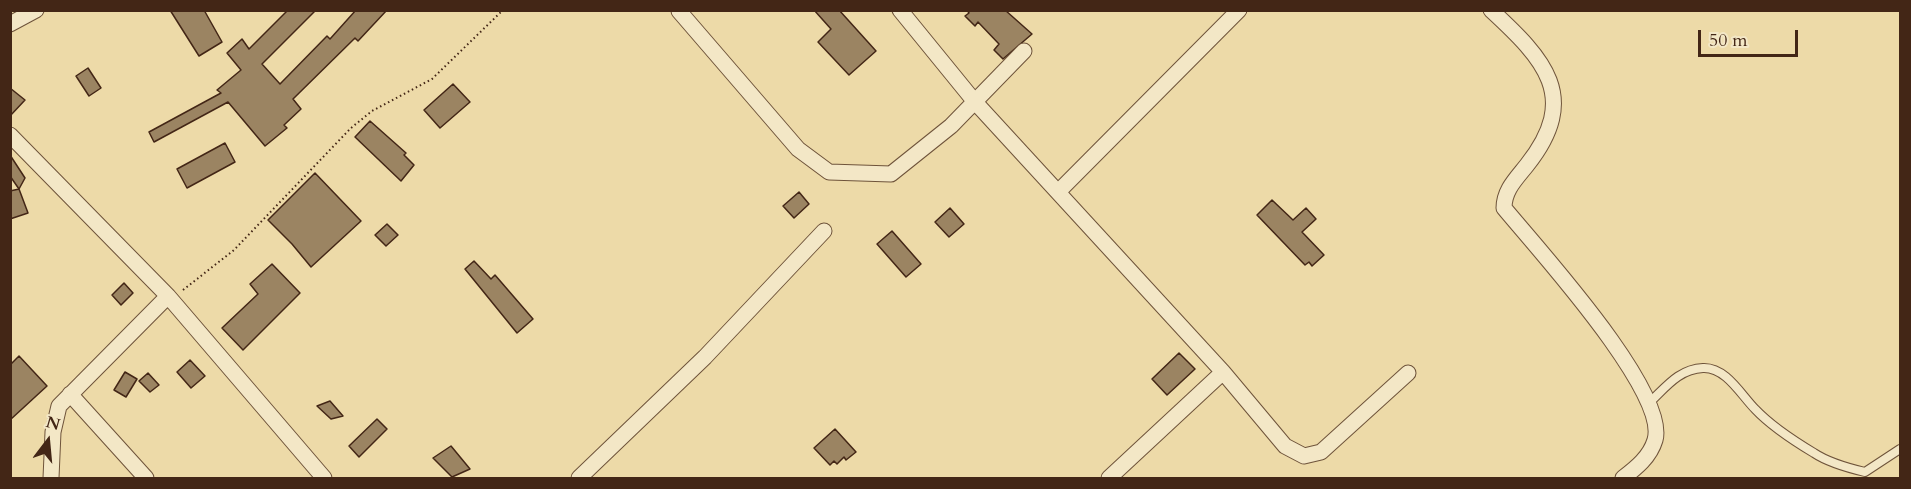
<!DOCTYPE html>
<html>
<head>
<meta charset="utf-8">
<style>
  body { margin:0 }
  #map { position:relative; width:1911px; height:489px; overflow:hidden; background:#eddaa8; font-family:Cardo,serif }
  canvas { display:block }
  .frame { position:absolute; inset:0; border:12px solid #432616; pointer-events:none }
  .north { position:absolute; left:18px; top:411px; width:60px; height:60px; -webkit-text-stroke:4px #f3e7c6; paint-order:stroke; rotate:16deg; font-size:16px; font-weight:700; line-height:24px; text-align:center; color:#432616 }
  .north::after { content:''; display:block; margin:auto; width:21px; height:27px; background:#432616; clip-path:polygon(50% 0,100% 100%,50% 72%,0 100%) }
  .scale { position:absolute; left:1698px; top:30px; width:100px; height:27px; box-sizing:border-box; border:3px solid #432616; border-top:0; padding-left:8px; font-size:18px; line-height:21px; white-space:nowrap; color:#432616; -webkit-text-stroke:4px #f3e7c6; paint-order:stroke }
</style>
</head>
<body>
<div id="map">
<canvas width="1911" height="489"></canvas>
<div class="frame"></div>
<div class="north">N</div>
<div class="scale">50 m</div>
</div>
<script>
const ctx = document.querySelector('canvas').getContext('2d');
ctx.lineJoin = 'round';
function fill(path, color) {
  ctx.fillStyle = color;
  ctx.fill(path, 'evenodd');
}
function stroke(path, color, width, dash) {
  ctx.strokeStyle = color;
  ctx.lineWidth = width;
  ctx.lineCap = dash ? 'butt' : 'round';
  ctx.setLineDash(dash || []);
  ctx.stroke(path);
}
const building = new Path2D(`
  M170,10H204L222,42L199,56Z
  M288,10H316L262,64L280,84L327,36L330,39L356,10H387L358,41L355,38L293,99L301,109L284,125L287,128L265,146L228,102L154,142L149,132L221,93L217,90L241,70L227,53L242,39L249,49Z
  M814,10H839L876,51L849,75L818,42L831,29Z
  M967,10H1005L1032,34L1003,59L994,50L999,44L978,22L975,26L965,16L969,13Z
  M88,68L101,88L89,96L76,76Z
  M453,84L470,102L440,128L424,110Z
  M10,88L25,100L10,116Z
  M370,121L406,153L404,155L414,165L401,181L355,137Z
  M225,143L235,162L187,188L177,169Z
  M10,155L25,178L19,189L10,176Z
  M315,173L361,221L311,267L292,244L268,220Z
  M19,189L28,213L10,219V191Z
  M799,192L809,204L794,218L783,206Z
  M1272,200L1293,220L1306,208L1316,219L1302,232L1324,255L1312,266L1309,262L1305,265L1257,215Z
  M950,208L964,224L949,237L935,222Z
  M387,224L398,235L386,246L375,235Z
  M892,231L921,264L906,277L877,244Z
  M474,261L491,279L495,275L533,319L517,333L465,269Z
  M272,264L300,293L243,350L222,328L258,294L250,284Z
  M124,283L133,293L121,305L112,295Z
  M1179,353L1195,369L1167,395L1152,379Z
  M19,356L47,386L10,420V365Z
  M190,360L205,376L191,388L177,372Z
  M125,372L137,379L126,397L114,390Z
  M148,373L159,385L150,392L139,381Z
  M330,401L343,416L331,419L317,406Z
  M377,419L387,429L359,457L349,446Z
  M835,429L856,452L846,460L844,457L837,464L834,461L830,465L814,448Z
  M451,446L470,469L452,477L433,458Z`);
fill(building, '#9b8462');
stroke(building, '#432616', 1.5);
const lane = new Path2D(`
  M1650,402C1666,387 1679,369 1703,368C1726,367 1741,395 1755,409C1771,426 1794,441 1814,453C1829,463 1848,468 1865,472L1900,449`);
const street = new Path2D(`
  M900,10L975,102L1223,372L1285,446L1304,456L1321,452L1408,373
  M1491,10C1544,59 1581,97 1527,165C1516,179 1504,190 1504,208C1536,247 1669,392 1655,440C1650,457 1636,468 1623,478
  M679,11L798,149L829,172L891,174L951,126L1024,51
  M10,24L36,10
  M10,135L168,296L324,478
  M1058,192L1239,10
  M70,394L146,478
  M51,478L53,432L59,406L168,296
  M579,478L705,357L824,231
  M1109,478L1223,372`);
stroke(lane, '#6e533a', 10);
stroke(street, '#6e533a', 17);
stroke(new Path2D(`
  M183,290L234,250L351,128L372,111L432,79L503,10`), '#432616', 2, [1.5, 3]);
stroke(lane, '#f3e7c6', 8);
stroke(street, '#f3e7c6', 15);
</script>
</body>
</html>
